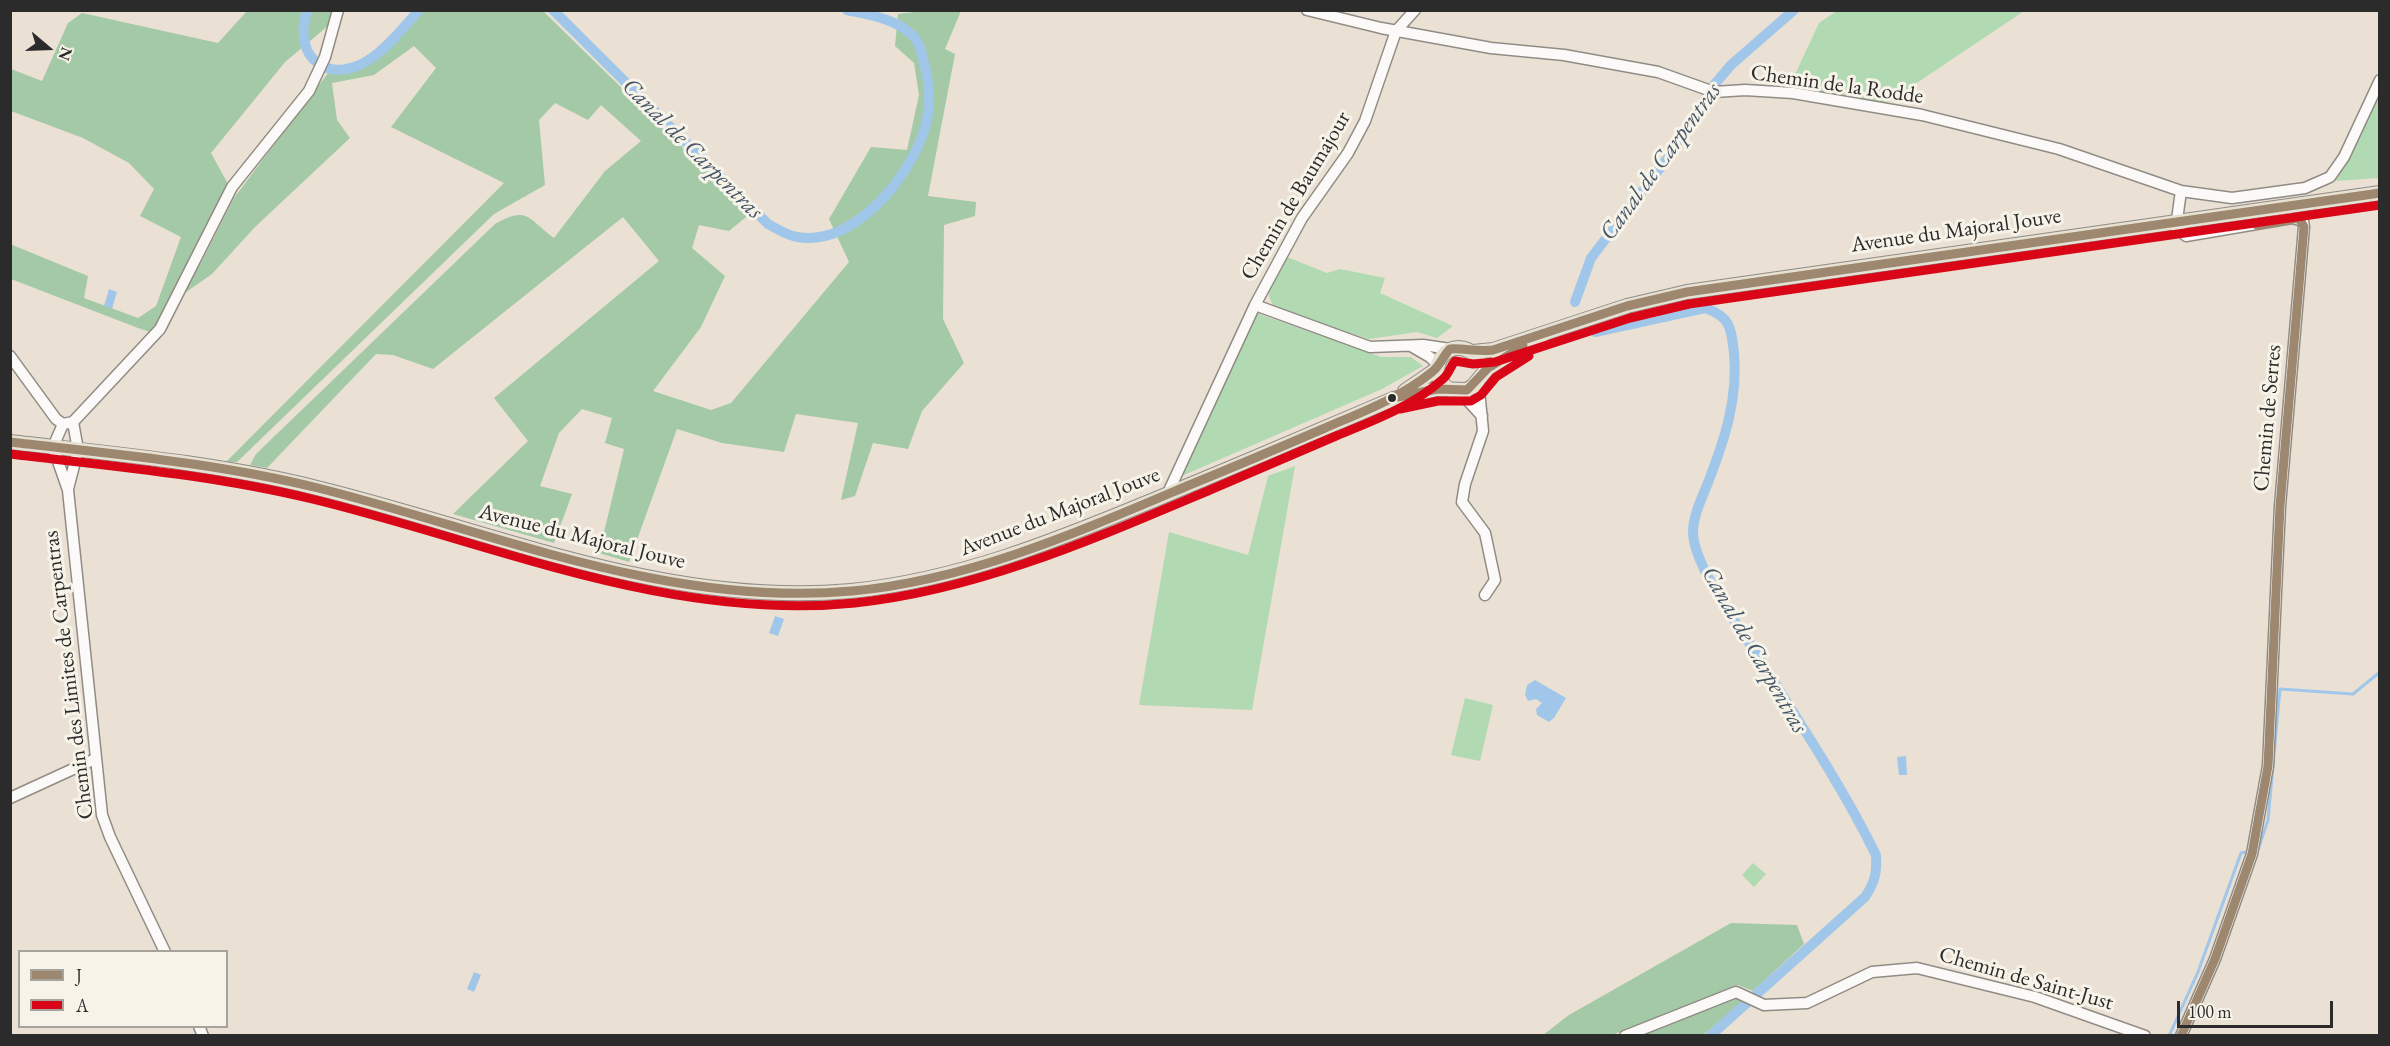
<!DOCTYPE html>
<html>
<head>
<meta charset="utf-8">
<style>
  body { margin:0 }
  #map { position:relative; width:2390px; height:1046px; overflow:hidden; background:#eae1d4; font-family:"EB Garamond",serif }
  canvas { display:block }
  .frame { position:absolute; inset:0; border:12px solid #2b2b2b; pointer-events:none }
  .legend { position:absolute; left:18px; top:950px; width:210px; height:78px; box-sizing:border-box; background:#f7f3e8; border:2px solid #a5a39c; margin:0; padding:8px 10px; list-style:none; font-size:18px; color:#2b2b2b }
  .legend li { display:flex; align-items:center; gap:12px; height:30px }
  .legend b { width:30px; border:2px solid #a5a39c }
  .north { position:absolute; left:18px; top:18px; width:60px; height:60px; -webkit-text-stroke:4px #f7f3e8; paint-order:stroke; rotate:109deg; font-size:16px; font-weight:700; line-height:24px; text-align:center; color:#2b2b2b }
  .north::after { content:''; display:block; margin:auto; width:21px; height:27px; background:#2b2b2b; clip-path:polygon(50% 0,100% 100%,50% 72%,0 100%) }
  .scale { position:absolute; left:2177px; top:1001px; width:156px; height:27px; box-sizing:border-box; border:3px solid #2b2b2b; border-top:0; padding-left:8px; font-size:18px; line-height:21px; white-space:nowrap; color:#2b2b2b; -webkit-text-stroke:4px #f7f3e8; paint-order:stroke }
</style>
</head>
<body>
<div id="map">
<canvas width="2390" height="1046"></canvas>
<div class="frame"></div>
<ul class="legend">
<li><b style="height:8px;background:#9d876e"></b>J</li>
<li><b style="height:8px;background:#d90618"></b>A</li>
</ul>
<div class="north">N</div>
<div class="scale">100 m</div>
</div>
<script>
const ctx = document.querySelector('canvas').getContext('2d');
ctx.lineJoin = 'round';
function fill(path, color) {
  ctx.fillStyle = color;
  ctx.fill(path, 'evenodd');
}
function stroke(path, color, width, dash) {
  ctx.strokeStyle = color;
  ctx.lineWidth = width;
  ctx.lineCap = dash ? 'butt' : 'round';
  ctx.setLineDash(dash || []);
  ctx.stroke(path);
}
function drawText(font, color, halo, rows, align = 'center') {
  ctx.font = font + ' "EB Garamond",serif';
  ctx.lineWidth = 6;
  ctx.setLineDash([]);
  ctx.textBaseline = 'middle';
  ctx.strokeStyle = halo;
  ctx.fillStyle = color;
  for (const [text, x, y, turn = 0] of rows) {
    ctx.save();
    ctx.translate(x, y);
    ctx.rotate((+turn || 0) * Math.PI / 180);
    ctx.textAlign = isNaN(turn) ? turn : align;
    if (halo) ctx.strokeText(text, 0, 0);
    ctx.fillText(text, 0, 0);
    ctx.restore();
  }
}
fill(new Path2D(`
  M1838,10H2024V11L1887,103L1818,92L1791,83L1819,23Z
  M2379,88V178L2336,181Z
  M2141,233L2096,246L2007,263L1899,271L1898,268Z
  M1287,257L1327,273L1340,269L1385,278L1380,293L1453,326L1437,338L1417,332L1369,339L1277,310C1259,289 1275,277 1287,257Z
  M1256,313L1381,357H1411L1423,366L1382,389L1184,475L1180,471Z
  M1295,466L1252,710L1139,705L1169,532L1248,555L1268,476Z
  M1465,698L1493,705L1480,761L1451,755Z
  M1753,863L1766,874L1754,887L1742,875Z`), '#b1dab2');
fill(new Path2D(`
  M247,11H333L329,25L285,62L211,153L228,184L157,325L150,332L138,328L11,279L10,244L88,276L84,298L138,318L156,306L181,237L140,216L154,189L129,163L83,138L11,111V69L42,81L68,23L82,13L218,43Z
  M424,11H543L681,146L746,207V217L729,231L699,225L692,248L725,276L701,327L653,391L711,410L731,403L849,262L829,219L871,147L907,150L919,95L914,63L895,46L898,14L922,11H961L945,49L955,54L928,196L976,202L975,216L944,225L943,319L964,363L922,411L908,449L873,443L855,496L841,500L858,423L796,414L784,452L722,443L677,429L629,562L599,553L624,449L605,443L612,418L582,409L559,433L540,486L572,494L554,543L453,514L528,441L494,398L659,261L623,217L433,369L393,355L376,354L267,468L250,465L256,454L495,224C528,205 528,219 554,238L605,171L641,141L601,105L588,120L555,103L539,120L545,185L494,214L237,462H226L504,183L391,127L436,68L414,46L374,75L332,83L337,120L350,138L255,227L212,274L179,297L201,263L234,198L328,73C377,67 391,43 424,11Z
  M1731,923L1797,925L1804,944L1753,991L1738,985L1612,1035H1543L1569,1015Z
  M1738,995L1746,1000L1703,1035L1635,1036Z`), '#a3c9a6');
fill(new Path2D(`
  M109,289L117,292L112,309L104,306Z
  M775,616L784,619L778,636L769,633Z
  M1535,680L1566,698L1554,718L1549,722L1537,715L1536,709L1542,703L1536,699L1528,701L1525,695L1527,685Z
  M1906,756L1907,775H1899L1897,757Z
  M474,972L481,975L474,992L467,989Z`), '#a0c7ea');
stroke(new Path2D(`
  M2258,850L2268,820L2280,689L2353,694L2380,672
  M2169,1036L2198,972L2241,853L2249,851`), '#a0c7ea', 3);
stroke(new Path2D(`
  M307,10C291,61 332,87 373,57C390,45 405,26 419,10
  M553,10L768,224C777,229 786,235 797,237C852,246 903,184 921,139C931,114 931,87 924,63C922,54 920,44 914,37C898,19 870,15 847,10
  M1575,302L1591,258L1667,159L1714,85L1731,65L1794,10
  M1595,332L1705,308C1731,317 1731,328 1734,353C1738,399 1725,438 1709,480C1703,496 1693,515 1693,532C1693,566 1742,630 1760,660C1800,723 1843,788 1876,855C1877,873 1875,882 1865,897L1710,1036`), '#a0c7ea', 10);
const minor = new Path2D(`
  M1307,10L1381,28L1491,48L1564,55L1658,72L1714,92L1745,90L1793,93L1922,115L2059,149L2181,191L2232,198L2305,188L2330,177L2344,157L2380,80
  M1255,305L1370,347L1423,345L1450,349
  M1411,346L1430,357L1438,365
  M10,356L56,419L63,424
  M1478,380L1483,431L1465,484L1462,502L1485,533L1495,580L1485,595
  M1459,391L1482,416
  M63,424L53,447L68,490L102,815L110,837L165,952
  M63,424L73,422L160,329L232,187L309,91L325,57L338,10
  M68,489L78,450L73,422
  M1167,495L1255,305L1302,218L1348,153L1365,121L1396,31L1415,10
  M10,798L95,759
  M199,1026L203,1036
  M1625,1036L1736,992L1764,1005L1807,1003L1872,972L1917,968L2035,997L2145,1036
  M2181,1036L2215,959L2252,854L2268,766L2280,506L2304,227L2303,221L2292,218L2186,236L2176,227L2181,191`);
const major = new Path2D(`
  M1473,352L1493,350L1627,306L1687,292L2380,193
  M1450,390C1419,370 1452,329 1478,358
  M1405,391L1437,369
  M10,442C113,454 217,463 317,488C493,531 666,608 851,591C959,580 1055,541 1154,500C1234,467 1313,433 1393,399L1437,389L1467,390L1473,386L1488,368L1543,335`);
stroke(minor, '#908c85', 13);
stroke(major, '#908c85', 16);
stroke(minor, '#fcfaf9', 10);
stroke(major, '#e7e1d4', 14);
stroke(new Path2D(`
  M1398,397L1437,389L1467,390L1488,368L1523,346
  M10,442C114,454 218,463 318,488C493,532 668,608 852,591C971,580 1083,530 1192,484C1236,466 1281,447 1325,428C1362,412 1400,398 1432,372C1440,366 1443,356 1450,349C1465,348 1477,352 1493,350L1627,306L1687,292L2380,193
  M2181,1036L2215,959L2252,854L2268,766L2280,506L2304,227L2299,218L2257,225`), '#9d876e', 9);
stroke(new Path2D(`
  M1400,409L1438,401H1471L1481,395L1496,377L1529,356
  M10,454C111,466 213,475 312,499C490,542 668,622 855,603C979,590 1096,538 1210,490C1252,472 1294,454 1336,436C1373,421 1413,406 1443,379C1449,374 1450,367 1455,361L1473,364L1495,362L1630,318L1689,304L2380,205`), '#d90618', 9);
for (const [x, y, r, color] of [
  [1392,398,5,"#2b2b2b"]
]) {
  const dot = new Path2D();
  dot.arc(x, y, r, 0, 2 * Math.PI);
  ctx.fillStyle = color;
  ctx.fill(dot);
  stroke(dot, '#f7f3e8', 2);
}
drawText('22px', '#2b2b2b', '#f7f3e8', [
  ["Chemin de la Rodde",1837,85,8],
  ["Chemin de Baumajour",1296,196,-59],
  ["Avenue du Majoral Jouve",1956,231,-8],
  ["Chemin de Serres",2268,418,-85],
  ["Avenue du Majoral Jouve",1060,512,-21],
  ["Avenue du Majoral Jouve",582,537,14],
  ["Chemin des Limites de Carpentras",69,675,-97],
  ["Chemin de Saint-Just",2026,979,16]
]);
drawText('italic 24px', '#455667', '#f7f3e8', [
  ["Canal de Carpentras",692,149,45],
  ["Canal de Carpentras",1661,162,-54],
  ["Canal de Carpentras",1754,650,60]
]);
</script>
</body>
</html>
